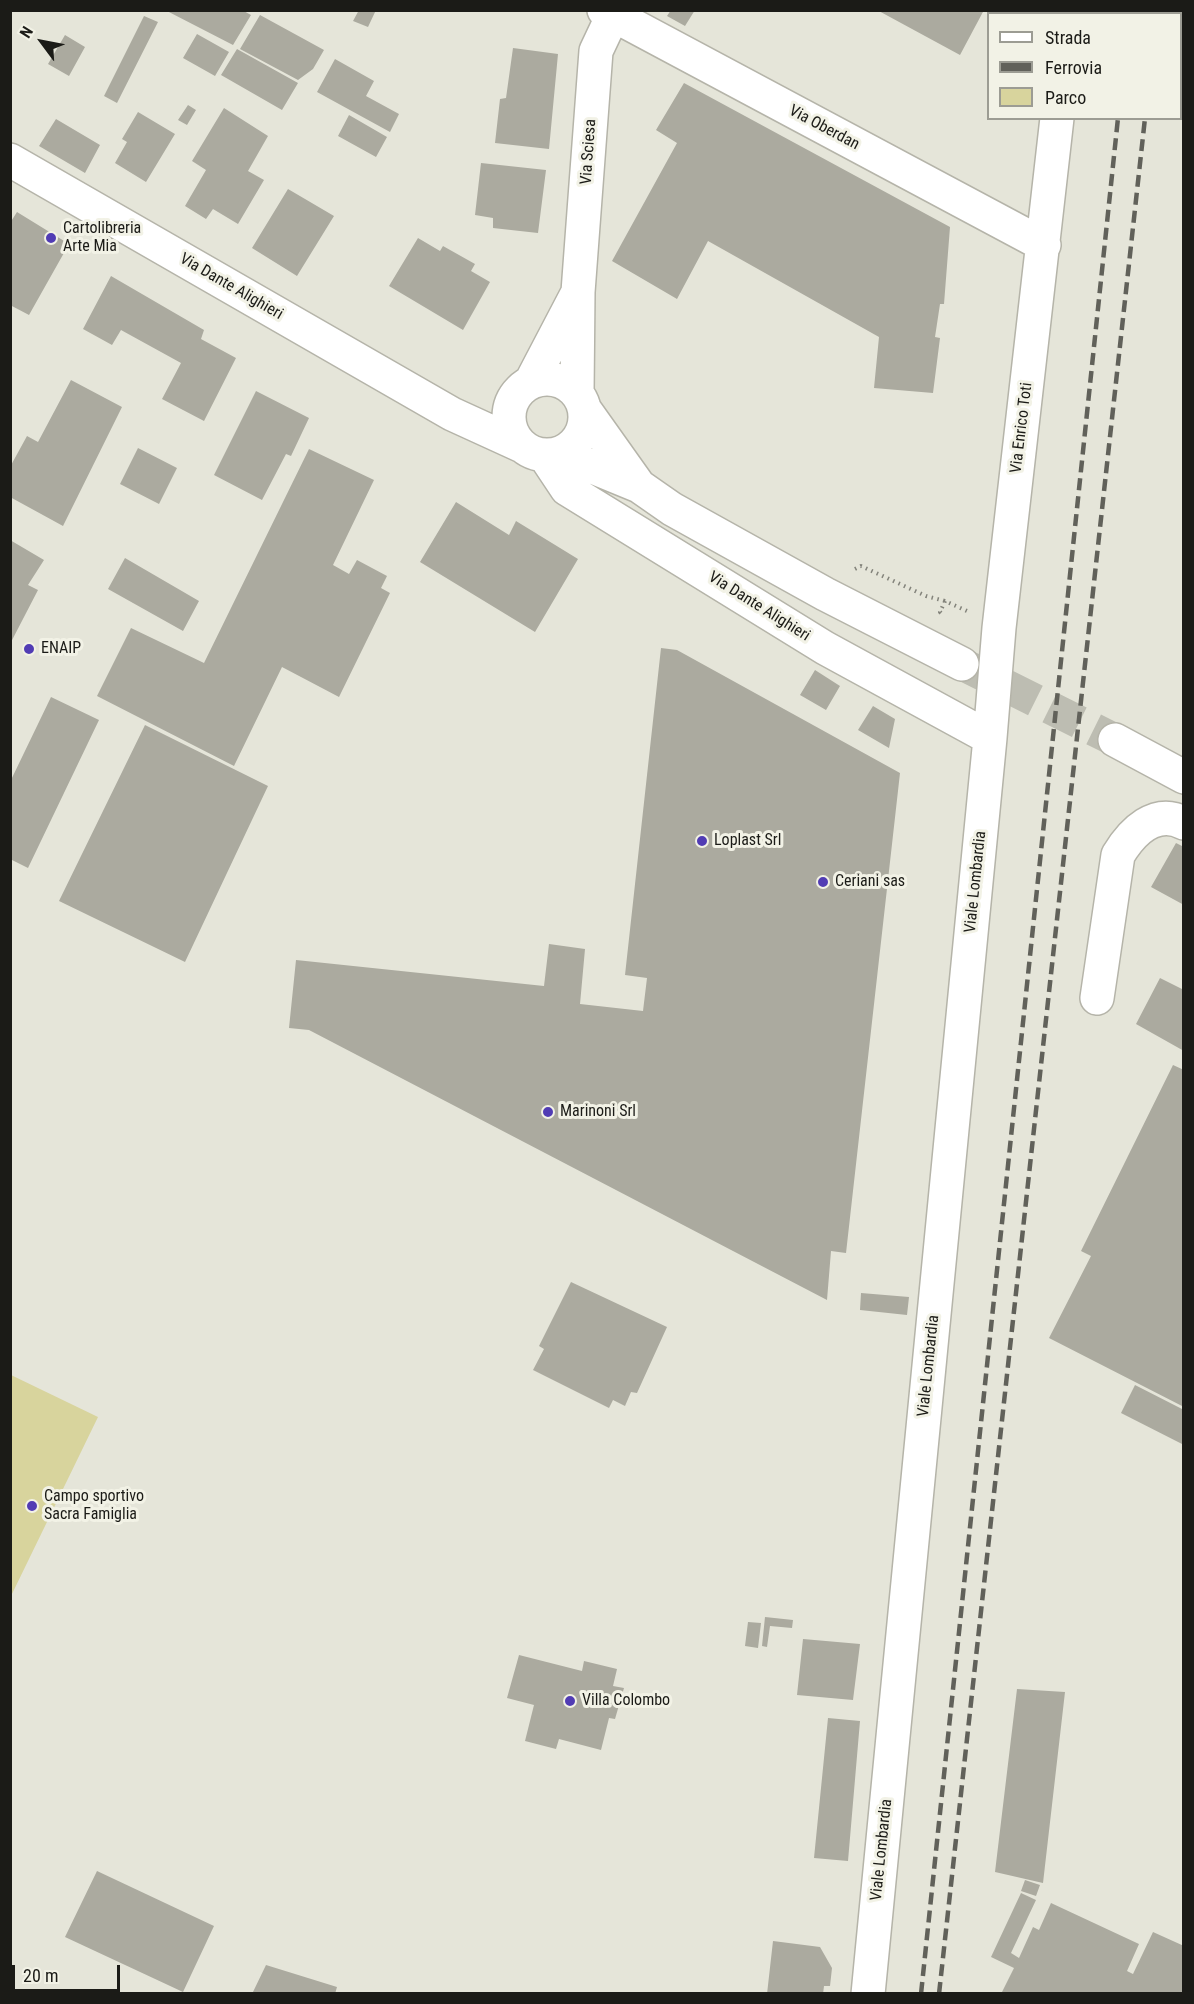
<!DOCTYPE html>
<html>
<head>
<meta charset="utf-8">
<style>
  body { margin:0 }
  #map { position:relative; width:1194px; height:2004px; overflow:hidden; background:#e5e5d9; font-family:"Roboto Condensed",sans-serif }
  canvas { display:block }
  .frame { position:absolute; inset:0; border:12px solid #1b1b17; pointer-events:none }
  .legend { position:absolute; left:987px; top:12px; width:195px; height:108px; box-sizing:border-box; background:#f2f2e6; border:2px solid #9c9c93; margin:0; padding:8px 10px; list-style:none; font-size:18px; color:#1b1b17 }
  .legend li { display:flex; align-items:center; gap:12px; height:30px }
  .legend b { width:30px; border:2px solid #9c9c93 }
  .north { position:absolute; left:12px; top:12px; width:60px; height:60px; -webkit-text-stroke:4px #f2f2e6; paint-order:stroke; rotate:302deg; font-size:16px; font-weight:700; line-height:24px; text-align:center; color:#1b1b17 }
  .north::after { content:''; display:block; margin:auto; width:21px; height:27px; background:#1b1b17; clip-path:polygon(50% 0,100% 100%,50% 72%,0 100%) }
  .scale { position:absolute; left:12px; top:1965px; width:108px; height:27px; box-sizing:border-box; border:3px solid #1b1b17; border-top:0; padding-left:8px; font-size:18px; line-height:21px; white-space:nowrap; color:#1b1b17; -webkit-text-stroke:4px #f2f2e6; paint-order:stroke }
</style>
</head>
<body>
<div id="map">
<canvas width="1194" height="2004"></canvas>
<div class="frame"></div>
<ul class="legend">
<li><b style="height:8px;background:#fff"></b>Strada</li>
<li><b style="height:8px;background:#61615a"></b>Ferrovia</li>
<li><b style="height:16px;background:#d8d49d"></b>Parco</li>
</ul>
<div class="north">N</div>
<div class="scale">20 m</div>
</div>
<script>
const ctx = document.querySelector('canvas').getContext('2d');
ctx.lineJoin = 'round';
function fill(path, color) {
  ctx.fillStyle = color;
  ctx.fill(path, 'evenodd');
}
function stroke(path, color, width, dash) {
  ctx.strokeStyle = color;
  ctx.lineWidth = width;
  ctx.lineCap = dash ? 'butt' : 'round';
  ctx.setLineDash(dash || []);
  ctx.stroke(path);
}
function drawText(font, color, halo, rows, align = 'center') {
  ctx.font = font + ' "Roboto Condensed",sans-serif';
  ctx.lineWidth = 6;
  ctx.setLineDash([]);
  ctx.textBaseline = 'middle';
  ctx.strokeStyle = halo;
  ctx.fillStyle = color;
  for (const [text, x, y, turn = 0] of rows) {
    ctx.save();
    ctx.translate(x, y);
    ctx.rotate((+turn || 0) * Math.PI / 180);
    ctx.textAlign = isNaN(turn) ? turn : align;
    if (halo) ctx.strokeText(text, 0, 0);
    ctx.fillText(text, 0, 0);
    ctx.restore();
  }
}
fill(new Path2D(`
  M11,1375L98,1417L11,1596V1374Z`), '#d8d49d');
fill(new Path2D(`
  M165,10H242L251,15L233,45Z
  M359,10H376L368,27L353,21Z
  M671,10H695L685,26L667,16Z
  M877,10H984L960,55Z
  M260,15L324,50L313,69L298,80L240,49Z
  M144,16L158,22L117,103L104,96Z
  M197,34L229,52L215,76L183,58Z
  M65,35L85,47L69,76L48,64Z
  M513,48L558,54L549,149L495,143L500,99L506,98Z
  M237,49L298,83L282,110L221,75Z
  M335,59L374,81L366,96L399,114L390,132L317,92Z
  M684,83L950,227L944,304H940L935,337L940,338L933,393L874,388L879,337L708,241L677,299L612,261L677,143L656,130Z
  M188,105L196,110L187,125L178,120Z
  M224,108L268,136L248,171L264,180L238,224L213,209L206,219L185,206L206,170L192,161Z
  M138,112L175,134L146,182L115,163L127,142L122,139Z
  M349,115L387,137L376,157L338,136Z
  M56,119L100,145L85,173L39,146Z
  M481,163L546,170L538,233L493,228V218L475,215Z
  M288,189L334,216L297,276L252,248Z
  M17,212L69,244L29,315L10,305V223Z
  M418,238L440,251L443,246L475,264L471,271L490,282L463,330L389,286Z
  M111,276L204,330L201,339L236,358L204,421L162,399L181,363L121,330L112,345L83,329Z
  M71,380L122,407L63,526L10,497V467L27,436L38,442Z
  M256,391L309,418L291,456L286,454L262,500L214,475Z
  M138,448L177,468L159,504L120,484Z
  M309,449L374,480L333,565L349,574L357,560L387,576L381,588L390,593L339,697L282,667L234,766L97,696L131,628L204,663Z
  M456,502L509,535L516,521L578,559L535,632L420,562Z
  M10,540L44,560L28,585L38,590L10,644Z
  M125,558L199,601L183,631L108,589Z
  M661,648L677,650L900,773L846,1253L831,1251L827,1300L309,1030L289,1028L296,960L544,986L549,944L585,949L580,1004L643,1011L647,978L625,975Z
  M815,670L840,686L826,710L800,695Z
  M51,697L99,720L28,868L10,859V782Z
  M873,706L895,719L889,748L858,730Z
  M145,725L268,786L185,962L59,901Z
  M1176,843L1184,847V905L1151,887Z
  M1160,978L1184,990V1051L1136,1024Z
  M1173,1065L1184,1070V1407L1049,1338L1091,1256L1081,1251Z
  M571,1282L667,1327L637,1393L631,1392L625,1406L613,1400L609,1408L533,1370L544,1349L539,1346Z
  M861,1293L909,1297L907,1315L860,1310Z
  M1135,1385L1184,1410V1445L1121,1413Z
  M765,1617L793,1620L792,1628L770,1626L767,1647L762,1646Z
  M748,1622L761,1623L758,1648L745,1646Z
  M803,1639L860,1644L853,1700L797,1695Z
  M519,1655L582,1671L584,1661L617,1669L613,1686L624,1688L615,1719L609,1718L601,1750L559,1739L556,1749L525,1741L534,1705L507,1698Z
  M1017,1689L1065,1692L1043,1883L995,1872Z
  M828,1718L860,1721L848,1861L814,1858Z
  M97,1871L214,1926L183,1992L65,1937Z
  M1025,1880L1040,1885L1036,1896L1021,1891Z
  M1021,1893L1036,1900L1011,1953L1019,1958L1033,1927L1039,1930L1051,1903L1139,1944L1127,1971L1133,1974L1153,1932L1184,1946V1994H1001L1014,1968L991,1957Z
  M773,1941L820,1947L832,1968L830,1986H824L823,1994H767Z
  M266,1965L337,1987L335,1994H252Z`), '#abaa9f');
stroke(new Path2D(`
  M962,664L1115,740`), '#bdbdb2', 33, [33, 16]);
const minor = new Path2D(`
  M604,10L1044,245
  M1069,14V10
  M10,160L452,414L522,446
  M509 417a38 38 0 1 1 76 0a38 38 0 1 1-76 0Z
  M531,382L576,296
  M577,393L578,292L596,51L613,15
  M585,410L639,486
  M561,454L639,486L672,509L825,594L962,664
  M545,456L567,489L825,648L990,738
  M1115,740L1184,777
  M1097,998L1118,855C1132,832 1155,808 1184,823
  M868,1994L990,738L999,628L1057,118`);
stroke(minor, '#b5b4a9', 36);
stroke(new Path2D(`
  M855,569L861,566L926,596L945,601
  M941,613L940,612L945,601L967,611`), '#83837b', 4, [1.5, 4.5]);
stroke(minor, '#fff', 33);
stroke(new Path2D(`
  M1129,14V10
  M1156,14L1157,10
  M921,1994L1118,118
  M939,1994L1145,118`), '#61615a', 4.5, [12, 6]);
for (const [x, y, r, color] of [
  [51,238,6,"#513cb4"],
  [29,649,6,"#513cb4"],
  [702,841,6,"#513cb4"],
  [823,882,6,"#513cb4"],
  [548,1112,6,"#513cb4"],
  [32,1506,6,"#513cb4"],
  [570,1701,6,"#513cb4"]
]) {
  const dot = new Path2D();
  dot.arc(x, y, r, 0, 2 * Math.PI);
  ctx.fillStyle = color;
  ctx.fill(dot);
  stroke(dot, '#f2f2e6', 2);
}
drawText('16px', '#1b1b17', '#f2f2e6', [
  ["Via Oberdan",824,128,28],
  ["Via Sciesa",589,152,-86],
  ["Via Dante Alighieri",231,287,30],
  ["Via Enrico Toti",1022,428,-83],
  ["Via Dante Alighieri",759,607,32],
  ["Viale Lombardia",976,882,-84],
  ["Viale Lombardia",929,1366,-84],
  ["Viale Lombardia",882,1850,-84]
]);
drawText('16px', '#1b1b17', '#f2f2e6', [
  ["Cartolibreria",63,229],
  ["Arte Mia",63,247],
  ["ENAIP",41,649],
  ["Loplast Srl",714,841],
  ["Ceriani sas",835,882],
  ["Marinoni Srl",560,1112],
  ["Campo sportivo",44,1497],
  ["Sacra Famiglia",44,1515],
  ["Villa Colombo",582,1701]
], 'left');
</script>
</body>
</html>
